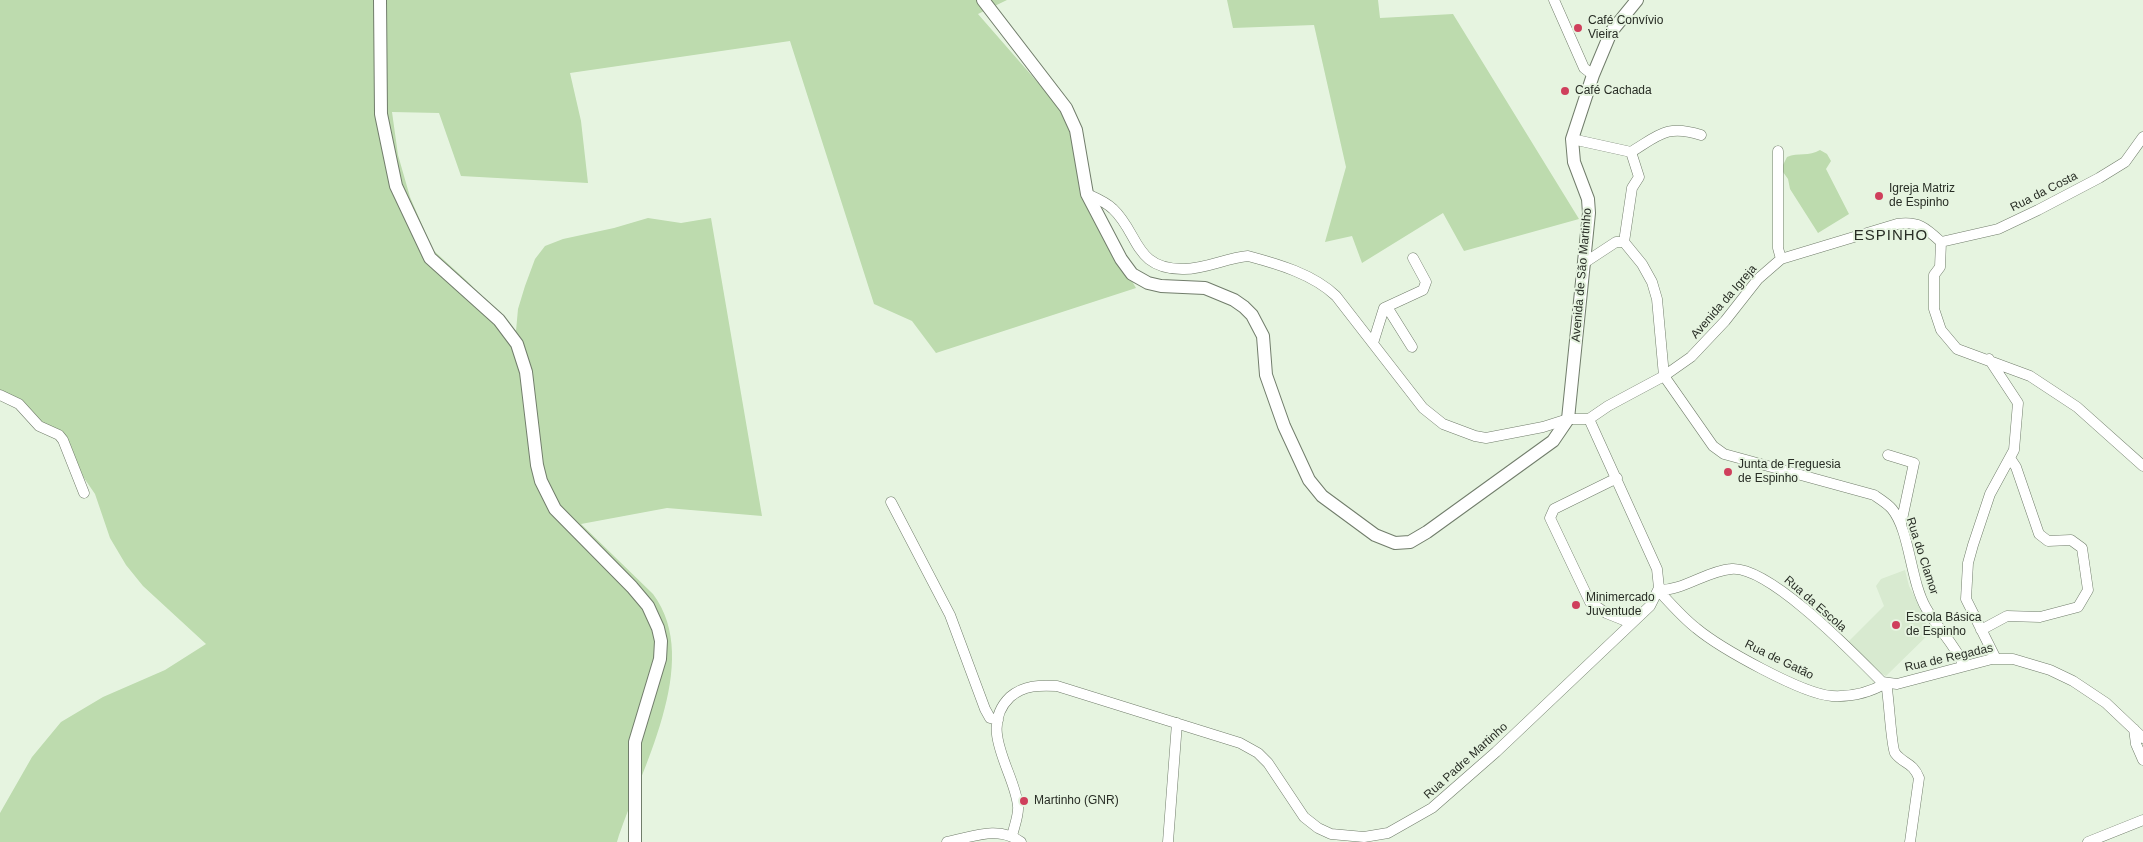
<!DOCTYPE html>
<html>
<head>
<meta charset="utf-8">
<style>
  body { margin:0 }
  canvas { display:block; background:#e6f4e0 }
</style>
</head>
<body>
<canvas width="2143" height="842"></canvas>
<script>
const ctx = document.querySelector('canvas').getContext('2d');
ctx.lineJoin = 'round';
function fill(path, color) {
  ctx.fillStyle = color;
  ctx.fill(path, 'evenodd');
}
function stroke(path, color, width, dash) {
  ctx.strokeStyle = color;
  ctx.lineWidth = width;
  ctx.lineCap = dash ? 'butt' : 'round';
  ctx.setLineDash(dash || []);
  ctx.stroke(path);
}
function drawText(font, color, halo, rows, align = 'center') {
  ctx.font = font + ' Arial,sans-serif';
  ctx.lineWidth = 4;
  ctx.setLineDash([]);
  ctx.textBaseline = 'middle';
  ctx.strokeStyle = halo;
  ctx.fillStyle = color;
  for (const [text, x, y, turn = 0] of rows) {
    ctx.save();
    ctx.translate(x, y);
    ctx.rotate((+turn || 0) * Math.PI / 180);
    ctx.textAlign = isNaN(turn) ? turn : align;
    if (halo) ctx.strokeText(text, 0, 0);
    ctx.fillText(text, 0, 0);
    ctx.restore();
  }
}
fill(new Path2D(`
  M1905,570L1909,586L1924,614L1923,619L1931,632L1886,676L1875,670L1847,643L1884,606L1876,586L1881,579Z`), '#d8ead0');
fill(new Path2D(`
  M0,0H1007L978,14L1060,108L1071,135L1080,193L1136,288L936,353L912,321L874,304L790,41L570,73L581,121L588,183L461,176L439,113L392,112L398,155L410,197L433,250L467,281L516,331L518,309L525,286L535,259L545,246L563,239L614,228L648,218L681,223L711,218L762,516L667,508L581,524L653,594C704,662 639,772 617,842H0V813L32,757L61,722L103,697L165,670L206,644L143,586L126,565L110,538L95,494L82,475L66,438L0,393Z
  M1227,0H1378L1380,18L1453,14L1579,219L1464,251L1443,213L1362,263L1352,236L1325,242L1346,167L1314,25L1233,28Z
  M1820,150L1827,154L1831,161L1826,169L1849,214L1818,233L1790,189L1788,179L1783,172V165L1787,157C1798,152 1809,157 1820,150Z`), '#bddbae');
const minor = new Path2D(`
  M1554,0L1584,68L1593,75
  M1572,139L1631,152C1659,135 1667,124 1701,135
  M1778,151V248L1781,259
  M1631,152L1639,177L1632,188L1624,242L1642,264L1652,282L1657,299L1664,376L1713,446L1724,454L1874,495C1880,499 1888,504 1892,509C1910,531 1910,580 1926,608C1937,628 1955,644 1964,666
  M1087,194C1096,198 1106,202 1113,209C1139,233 1134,270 1184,269C1206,269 1226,258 1248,256C1278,264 1313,274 1336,296L1423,408L1443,424L1475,436L1486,438L1543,427L1568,419H1589
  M1941,242L1940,267L1934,275V309L1941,330L1957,349L2030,376L2077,407L2143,466
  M1941,242L1998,229L2038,210L2099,178L2125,162L2143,137
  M1584,263L1616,242H1624
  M1387,307L1412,347
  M1373,343L1384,308L1423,290L1426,282L1413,258
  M1989,359L2018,403L2014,450L1990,494L1973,545L1968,563L1966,599L1996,659
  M0,395L19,404L39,426L59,435L63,440L84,493
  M1589,419L1608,406L1664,376L1691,357L1725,321L1758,279L1781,259L1897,224C1919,221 1926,228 1941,242
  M1888,455L1914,463L1901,524
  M1617,478L1554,509L1550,518L1590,602L1606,613L1631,623
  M891,502L950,615L985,709L990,718L998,720
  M1658,590C1683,591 1706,571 1731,569C1769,565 1855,655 1882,682L1897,684L1992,659H2013L2050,670L2073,681L2106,703L2143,738
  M1658,590C1670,603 1682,617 1696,628C1720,648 1802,694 1832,696C1852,697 1869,693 1886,683
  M1981,630L2007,616L2040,617L2078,607L2088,590L2082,548L2071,540L2048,541L2039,534L2016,467L2010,458
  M1886,683C1889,696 1891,746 1895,753C1903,764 1913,762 1919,778L1910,842
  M2134,729L2136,744L2143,760
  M1012,836C1014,827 1019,815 1018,806C1015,772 977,729 1010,697C1024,685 1040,685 1057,686L1240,743L1258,753L1268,763L1304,817L1318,828L1331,834L1364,837L1388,833L1432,808L1496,752L1650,606L1659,588L1657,569L1589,419
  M947,842C972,837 998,825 1021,842
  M1168,842L1177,723
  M2088,842L2143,820`);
const major = new Path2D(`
  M380,0L381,114L396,186L430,258L499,320L517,344L526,372L537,465L541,481L555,509L632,587L648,606L658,628L661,641L660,659L635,742V842
  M983,0L1066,108L1076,130L1087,194L1121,259L1132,274L1148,283L1161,286L1205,288L1234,300L1244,307L1252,315L1263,336L1266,375L1284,426L1309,480L1322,496L1375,535L1395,543L1410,542L1427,532L1553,441L1568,419L1589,213L1588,199L1574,162L1572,139L1593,75L1611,32L1637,0`);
stroke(minor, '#717d6b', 11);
stroke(major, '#717d6b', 14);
stroke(minor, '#fff', 10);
stroke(major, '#fff', 12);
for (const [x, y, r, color] of [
  [1578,28,5,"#cf3f5c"],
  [1565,91,5,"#cf3f5c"],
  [1879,196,5,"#cf3f5c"],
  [1728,472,5,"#cf3f5c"],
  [1576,605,5,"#cf3f5c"],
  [1896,625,5,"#cf3f5c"],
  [1024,801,5,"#cf3f5c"]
]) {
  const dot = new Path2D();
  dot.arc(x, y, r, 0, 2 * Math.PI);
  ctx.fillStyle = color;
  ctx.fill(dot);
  stroke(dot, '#e6f4e0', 2);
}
drawText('12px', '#282d25', '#e6f4e0', [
  ["Café Convívio",1588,21],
  ["Vieira",1588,35],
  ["Café Cachada",1575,91],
  ["Igreja Matriz",1889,189],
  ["de Espinho",1889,203],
  ["Junta de Freguesia",1738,465],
  ["de Espinho",1738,479],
  ["Minimercado",1586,598],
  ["Juventude",1586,612],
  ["Escola Básica",1906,618],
  ["de Espinho",1906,632],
  ["Martinho (GNR)",1034,801]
], 'left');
drawText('12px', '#282d25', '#e6f4e0', [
  ["Rua da Costa",2044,192,-27],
  ["Avenida de São Martinho",1582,275,-85],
  ["Avenida da Igreja",1724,302,-49],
  ["Rua do Clamor",1922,556,72],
  ["Rua da Escola",1815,604,41],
  ["Rua de Regadas",1949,658,-13],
  ["Rua de Gatão",1779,660,26],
  ["Rua Padre Martinho",1466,761,-42]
]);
ctx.letterSpacing = '1px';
drawText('15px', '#282d25', '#e6f4e0', [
  ["ESPINHO",1891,236]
]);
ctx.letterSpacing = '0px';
</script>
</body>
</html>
